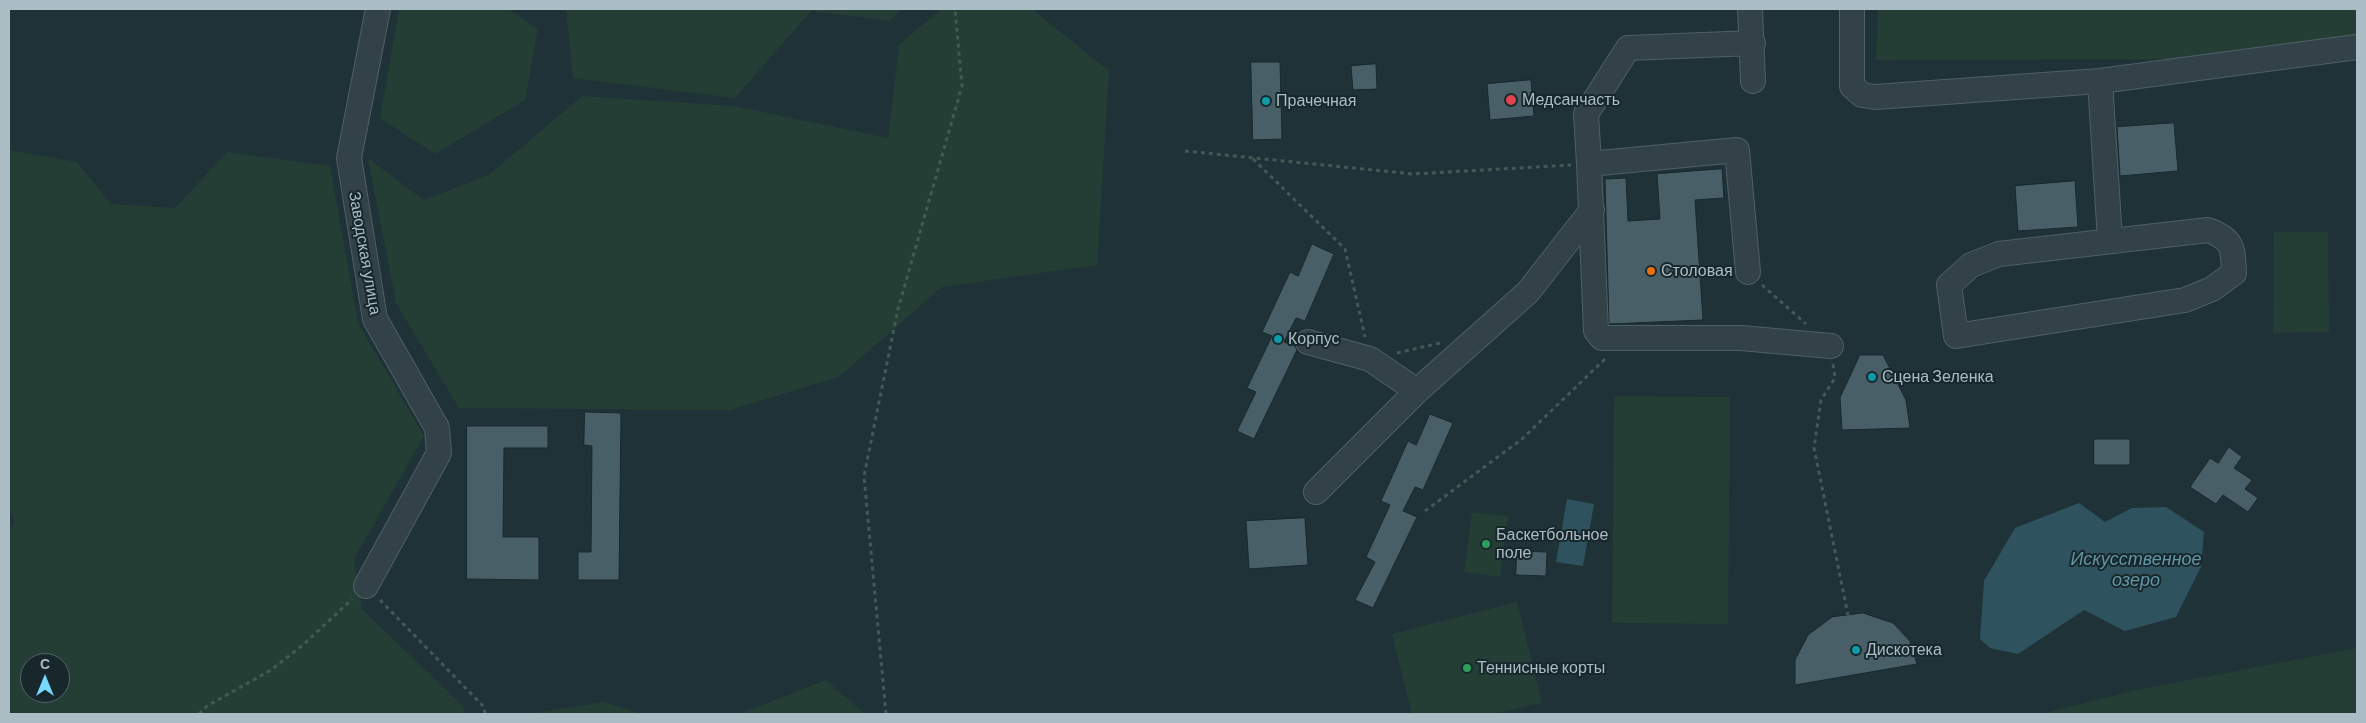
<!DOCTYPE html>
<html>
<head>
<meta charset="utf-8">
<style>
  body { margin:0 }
  #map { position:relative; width:2366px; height:723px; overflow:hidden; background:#1e3237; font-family:Barlow,sans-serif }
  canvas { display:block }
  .frame { position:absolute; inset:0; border:10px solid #acbec5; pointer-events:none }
  .north { position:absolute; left:20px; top:653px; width:50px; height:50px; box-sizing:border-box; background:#18272c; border:1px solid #536369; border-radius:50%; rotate:0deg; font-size:14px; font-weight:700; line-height:20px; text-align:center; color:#acbec5 }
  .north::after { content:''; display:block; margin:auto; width:18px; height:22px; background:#78d9fe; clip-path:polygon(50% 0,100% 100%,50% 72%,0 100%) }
</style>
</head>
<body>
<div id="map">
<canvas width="2366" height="723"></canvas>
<div class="frame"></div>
<div class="north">С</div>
</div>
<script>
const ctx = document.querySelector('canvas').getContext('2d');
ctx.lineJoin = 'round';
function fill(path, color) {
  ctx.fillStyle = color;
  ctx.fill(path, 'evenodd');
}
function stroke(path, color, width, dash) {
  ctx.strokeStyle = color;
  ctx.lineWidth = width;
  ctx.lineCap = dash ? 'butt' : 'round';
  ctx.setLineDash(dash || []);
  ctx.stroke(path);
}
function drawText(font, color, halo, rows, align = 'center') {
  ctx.font = font + ' Barlow,sans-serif';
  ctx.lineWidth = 4;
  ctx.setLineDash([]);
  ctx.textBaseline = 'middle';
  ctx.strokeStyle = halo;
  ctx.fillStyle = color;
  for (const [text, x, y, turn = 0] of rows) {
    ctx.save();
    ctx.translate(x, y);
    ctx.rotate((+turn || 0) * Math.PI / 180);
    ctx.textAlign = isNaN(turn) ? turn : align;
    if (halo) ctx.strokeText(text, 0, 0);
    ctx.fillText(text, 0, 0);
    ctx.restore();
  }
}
fill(new Path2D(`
  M399,9H508L538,29L525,100L435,154L380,118Z
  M566,9H901L890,21L811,11L735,98L573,78Z
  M941,9H1032L1109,71L1097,265L942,287L839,377L730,410L459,408L396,303L368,158L424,200L490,174L582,96L734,106L888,138L899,45Z
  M1878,9H2357V59L1876,60Z
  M9,150L77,162L111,204L175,208L227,152L330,166L358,323L424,436L354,559L362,609L463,706L465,714H9V530L15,523L9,506ZM30,663H60V693H30Z
  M2274,232H2328L2329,332L2273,333Z
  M1614,396L1730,397L1728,624L1612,623Z
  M1472,512L1508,516L1500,577L1464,572Z
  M1517,602L1542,703L1492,714H1412L1392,634Z
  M2357,648V714H2040L2136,690Z
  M826,680L865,714H739Z
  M603,702L642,714H529Z`), '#243e36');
fill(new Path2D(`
  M1567,499L1594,504L1583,566L1556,562Z
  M2079,503L2105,522L2132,508L2166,507L2204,532L2201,567L2176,617L2125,631L2084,610L2018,654L1990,648L1980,639L1984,581L2015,528Z`), '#2f535e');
const building = new Path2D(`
  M1251,62H1280L1282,139L1253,140Z
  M1376,64L1377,89L1353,90L1351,66Z
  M1531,80L1534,116L1490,120L1487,84Z
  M2174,123L2178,171L2120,176L2117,127Z
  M1722,169L1724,198L1695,200L1703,320L1609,324L1605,179L1626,178L1628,221L1660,219L1657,174Z
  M2075,181L2078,227L2018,231L2015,186Z
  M1312,244L1334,254L1305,321L1296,318L1284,342L1295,346L1297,350L1254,439L1237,431L1256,392L1247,388L1272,336L1262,332L1290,272L1298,276Z
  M1860,355H1883L1906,400L1910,428L1842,430L1840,398Z
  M585,412L621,413L619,580H578V552H591L592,446L584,445Z
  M1430,414L1453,423L1423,490L1415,487L1403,511L1417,517L1373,608L1355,600L1375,562L1366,557L1390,505L1381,501L1408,441L1416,445Z
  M467,426H548V448H504L503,537H539V580L467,579Z
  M2094,439H2130V465H2094Z
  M2229,447L2242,457L2234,468L2252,480L2245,489L2258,498L2248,512L2223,495L2216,504L2190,487L2210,458L2218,463Z
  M1305,518L1308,565L1249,569L1246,521Z
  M1517,551L1547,552L1546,576L1516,575Z
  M1863,613L1893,623L1910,641L1917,664L1795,685V660L1808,635L1832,617Z`);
fill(building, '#495f67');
stroke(building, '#19292e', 1);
const minor = new Path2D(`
  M1750,9L1753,81
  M1852,9V86L1862,95L1875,97L2100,81L2110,240
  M2100,81L2357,47
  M1589,164L1586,114L1628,48L1753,43
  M2208,230C2233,239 2233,248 2234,273L2212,289L2185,300L1956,336L1949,285L1971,265L1999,254Z
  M1748,272L1737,150L1589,164L1596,331L1602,338H1741L1831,346
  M1308,342L1370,359L1417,391
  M1316,492L1417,391L1528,292L1592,210
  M366,586L439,453L437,428L375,319L349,158L378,9`);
stroke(minor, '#4f6066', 26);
stroke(new Path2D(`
  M1185,151L1413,174L1571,165
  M1253,159L1345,249L1365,337
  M1762,285L1806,324
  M1397,353L1440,343
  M1833,364L1835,378L1821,400L1814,448L1848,615
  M1425,511L1522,439L1606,358
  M380,600L484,707L485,714
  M199,714L207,706L271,670L303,645L352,599
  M886,714L864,476L898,309L962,86L955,9`), '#425a55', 3, [4, 4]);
stroke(minor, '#324248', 24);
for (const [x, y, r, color] of [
  [1511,100,6,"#e0444e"],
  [1266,101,5,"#0f9aa8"],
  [1651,271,5,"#e8710a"],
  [1278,339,5,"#0f9aa8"],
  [1872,377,5,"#0f9aa8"],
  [1486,544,5,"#2e9e5b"],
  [1856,650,5,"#0f9aa8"],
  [1467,668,5,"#2e9e5b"]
]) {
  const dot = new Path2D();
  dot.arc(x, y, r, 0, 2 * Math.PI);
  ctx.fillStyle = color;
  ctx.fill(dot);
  stroke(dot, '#18272c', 2);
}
drawText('16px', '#acbec5', '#18272c', [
  ["Медсанчасть",1522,100],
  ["Прачечная",1276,101],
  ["Столовая",1661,271],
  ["Корпус",1288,339],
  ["Сцена Зеленка",1882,377],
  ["Баскетбольное",1496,535],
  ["поле",1496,553],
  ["Дискотека",1866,650],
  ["Теннисные корты",1477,668]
], 'left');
drawText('16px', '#acbec5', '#18272c', [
  ["Заводская улица",365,253,80]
]);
drawText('italic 18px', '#6297a7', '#18272c', [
  ["Искусственное",2136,559],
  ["озеро",2136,580]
]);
</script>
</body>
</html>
